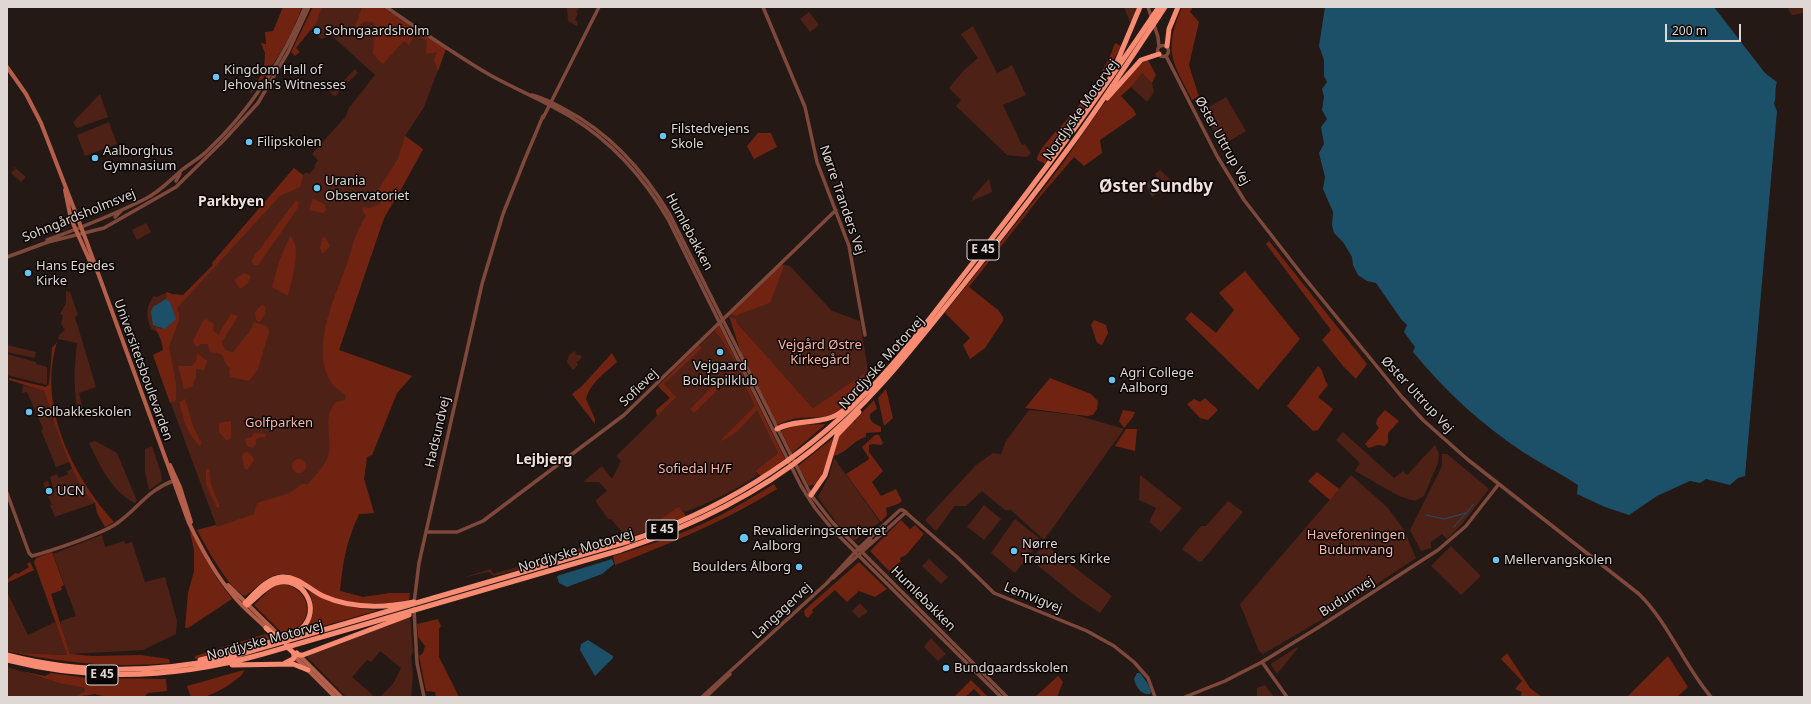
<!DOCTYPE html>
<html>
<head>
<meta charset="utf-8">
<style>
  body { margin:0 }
  #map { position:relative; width:1811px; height:704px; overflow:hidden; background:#251916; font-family:"Noto Sans",sans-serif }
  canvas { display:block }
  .frame { position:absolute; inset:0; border:8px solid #dfd7d4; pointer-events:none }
  .scale { position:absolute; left:1665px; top:24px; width:76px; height:18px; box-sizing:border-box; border:2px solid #dfd7d4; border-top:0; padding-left:5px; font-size:12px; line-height:14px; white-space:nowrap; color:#dfd7d4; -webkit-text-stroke:3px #0a0605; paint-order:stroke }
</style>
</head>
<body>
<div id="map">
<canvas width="1811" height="704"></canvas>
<div class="frame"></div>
<div class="scale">200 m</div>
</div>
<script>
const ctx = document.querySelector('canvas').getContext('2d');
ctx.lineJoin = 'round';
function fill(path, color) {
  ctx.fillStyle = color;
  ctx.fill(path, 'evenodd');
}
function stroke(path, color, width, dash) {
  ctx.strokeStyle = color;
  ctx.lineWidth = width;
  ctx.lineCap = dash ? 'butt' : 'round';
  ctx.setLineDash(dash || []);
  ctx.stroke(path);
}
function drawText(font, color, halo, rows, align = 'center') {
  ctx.font = font + ' "Noto Sans",sans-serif';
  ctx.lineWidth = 3;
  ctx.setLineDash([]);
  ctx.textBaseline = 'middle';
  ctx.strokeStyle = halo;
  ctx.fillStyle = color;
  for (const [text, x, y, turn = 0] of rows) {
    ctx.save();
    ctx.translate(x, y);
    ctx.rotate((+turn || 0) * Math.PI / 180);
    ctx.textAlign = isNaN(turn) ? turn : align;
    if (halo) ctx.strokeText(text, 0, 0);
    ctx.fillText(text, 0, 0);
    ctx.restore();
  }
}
fill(new Path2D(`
  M313,7H382L446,49L424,107L405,136L423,149L404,184L384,218L339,350L412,376L397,393L372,455L367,457L364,479L374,513L359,514C346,542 343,561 340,591L363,597L391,593H410L390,603L316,590L301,579L288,574H278L268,578L245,596C228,588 207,548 197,530L216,525L153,355L163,350L159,333L151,329C146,317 145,307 154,296L157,297L167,292L172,294L183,295L213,265L212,263L294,168L303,175L306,172L309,174L315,167L314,166L318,160L312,154L346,116L349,108L375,75L331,35L321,39L305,24Z
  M567,7H580L576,12L578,13L575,20L578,22L577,26L568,21Z
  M1124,7H1137L1131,22H1130Z
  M1787,7H1804V13L1792,15Z
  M809,12L819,25L810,32L800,19Z
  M973,26L997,73L1012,65L1026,95L1003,105L1022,145L1025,144L1031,153L1027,157L1007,155L956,106L961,100L949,88L963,71L978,58L961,34Z
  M355,69L358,73L342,88L336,96L332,95L329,91L330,89L333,92Z
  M1142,73L1152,83L1154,92L1147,102L1131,87Z
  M100,94L108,117L77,128L73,122Z
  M1226,97L1246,131L1223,145L1202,111Z
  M109,122L117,144L85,156L77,135Z
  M14,167L25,176V178L21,182L11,173L15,169L17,170L14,168L10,172Z
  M1160,170L1174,183L1152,197L1145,183L1157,178L1155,174Z
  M989,179L992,192L972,201L973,197Z
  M146,223L151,232L137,240L132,230Z
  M781,264L790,266L832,311L860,321L868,371L813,408L737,323L736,319L729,316Z
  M66,291L70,292L78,315L75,317L96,387L79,393L84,415L79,417C73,391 74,369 77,343L58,339L59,335L65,330L61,324L63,315L60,314L66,303Z
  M714,331L721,339L735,362L778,453L755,471L758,475C735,490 710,503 684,512L679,506L649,527L651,530L627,538L611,519L609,520L596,502V500L607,491L599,482H583L602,466L612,479L621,461L616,456L657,416L656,410L670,398L658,386Z
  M7,345L36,352L35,358L7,352Z
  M574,351L577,354L575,355H580L582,358L577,362L574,358L578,365L573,370L567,362L569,355Z
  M7,354L36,362V364L47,367V385L7,375Z
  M23,385L44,391L70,462L56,467L41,430L43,429L27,392L22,393Z
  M1029,410L1076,415L1124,429L1044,540L1011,510H1005L982,491L966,506H955L936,531L925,520L976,465L993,453L1001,454L1006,441Z
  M1343,432L1394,478L1403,471L1407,475L1435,445L1439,454L1438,463L1424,496L1415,501L1399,496L1355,471L1360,463L1336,440Z
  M95,441L117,453L137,501L135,503C112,492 100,466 89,443Z
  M152,446L161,473L162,481L149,490L145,472V449Z
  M1442,454H1447L1489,489L1462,524L1447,539L1442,534L1431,542V548L1421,551L1410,530L1442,466Z
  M834,458L880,522L854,541L836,522L818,497L829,476Z
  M73,468C77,480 85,495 95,503L55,517L50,505L54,504H51L43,483L48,481L51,490L71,482L53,488L50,477L57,474L59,478L68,474L67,471Z
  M1140,475L1182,508L1161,532L1149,522L1156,508L1139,500Z
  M1351,475L1388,508L1404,530L1416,558L1333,613L1263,654L1259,651L1240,604Z
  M1228,501L1243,512L1202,561L1199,562L1182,549L1201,526H1206Z
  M984,505L1001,519L984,540L967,527Z
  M1015,519L1041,540L1015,573L991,553Z
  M102,535L105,547L124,541L125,544L132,542L145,582L165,577L177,621L176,634L143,650L70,654L61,626V621L76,616L53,554Z
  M1044,544L1112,596L1100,613L1078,598L1031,560Z
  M1451,546L1481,576L1461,595L1431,566Z
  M929,559L948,577L941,584L922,566Z
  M531,563L532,566L494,576L488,572L462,578L491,569L493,574Z
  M7,592L28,635L55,622L67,655L20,653L7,649Z
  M860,603L868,612L859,618L852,611Z
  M410,616L413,652L411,656L413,675L411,697L381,696L393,684L401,668L380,651L371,662L367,660L352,677L375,697H346L308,658V655Z
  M931,638L946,654L938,661L924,647Z
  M1297,647L1298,648L1277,674L1271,665L1272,663Z
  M7,667L62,684L85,688V691L75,697H7Z
  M1265,685L1274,697H1257V688Z`), '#4e2116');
fill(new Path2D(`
  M283,7H302C291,38 273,68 251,93L250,92L264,71L265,53L261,43L266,44L265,32L273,31Z
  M313,7H322L316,23L296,48L300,52L295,56L291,52Z
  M362,7H382L446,49L438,71L434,60L437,52L426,54L427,41L415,33L411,36L412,39L409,45L404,41L383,64L373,54L375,23L365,21L358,27H355Z
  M1182,7H1193L1190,12L1199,22L1189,65L1199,97L1192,100C1172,60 1163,52 1182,7Z
  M1115,43L1121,46C1099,88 1073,125 1045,164L1037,160C1037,148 1066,122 1074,112C1090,91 1107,68 1115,43Z
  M1148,60L1156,75L1152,83L1142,73L1131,87L1121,96L1134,110L1136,115L1100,140L1102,153L1084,166L1074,157L1043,193L969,287L998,310L1003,317V321L985,348L970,359L963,345L970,338L945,313C983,264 1023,216 1060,167C1080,141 1120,71 1148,60Z
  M758,133H771L777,147L754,159L747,146Z
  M405,136L423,149L404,184L384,218L339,350L412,376L397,393L372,455L367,457L364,479L374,513L359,514C346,542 343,561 340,591L363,597L391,593H410L409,600C385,604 361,606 336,599C314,593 292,563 267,579C259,584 252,591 245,596C228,588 207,548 197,530L216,525L217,527L254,514L257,503L290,493L302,484H308C316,475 326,465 329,453C332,434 322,417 336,402L345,400L346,395C342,392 337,389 334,386C307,351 336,296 348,261C353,244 356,231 366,216L362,210L363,207L369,208L380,204V201H375L374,196L398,159Z
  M294,168L303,175L300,187L280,196L177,308L179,313V320L169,347L176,383V400L170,403L153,355L163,350L162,342L155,327L161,329L175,320C175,314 172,303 166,299L167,292L172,294L183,295L213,265L212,263Z
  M313,198L325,205L326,210L323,213L309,210Z
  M296,200L299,203L296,211L261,261L258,265H254L251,261L256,253L263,246L264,243Z
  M290,236C303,248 291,280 288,296L272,287L280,259Z
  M325,237L330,246L324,253H322L320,248L322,238Z
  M1269,241L1367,364L1356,379L1343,366L1322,340L1331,330L1266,244Z
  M781,264L784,266L770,303L739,314L737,316L731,314Z
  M1245,271L1300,339L1258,390L1185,319L1191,312L1216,333L1234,310L1219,293Z
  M244,273L251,276L247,284L240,289L234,280Z
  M262,305L265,306C266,312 264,318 259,322L256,320L255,312Z
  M231,314L238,316L222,342L225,350L233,352L250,331L254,322L267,326L269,332L258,369L249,381L231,377L229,374L230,368C219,358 230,354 210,352L208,344H201L196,347L193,341L203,321L206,319L214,324L213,330L218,335Z
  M729,316L736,319L737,323L813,408L868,371L878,374L843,407H840L842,409C827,421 807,415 789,420C785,421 782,424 777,424L741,353Z
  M1094,320L1106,325L1108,333L1102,345L1097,343L1091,325Z
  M719,326L785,459L761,476L755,471L778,453L757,410C747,421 734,438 720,441L755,406L738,370L694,413L690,409L736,364L721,339L714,331Z
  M57,342C37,406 73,476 114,522L105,527L97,513L95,503C73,486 54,419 44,391L9,380V378L46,387L49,384L52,348Z
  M699,345L702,348L664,384L676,397L657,416L656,410L670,398L658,386Z
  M197,353L207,361L204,370L196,369V377L192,387L184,389L178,366H192L196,361Z
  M612,353L617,362C605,373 590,383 586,399L595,419V424L572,394L582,386Z
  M1318,366C1324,370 1323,379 1328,385L1318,397L1333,409L1318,430L1313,431L1287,406Z
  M1050,378L1091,394L1098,401L1097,409L1093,415L1087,416L1025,408Z
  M886,389L893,418L884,426L878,398Z
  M1205,398L1218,410L1208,420L1200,418L1187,404L1194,399L1200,402Z
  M185,399L194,429L201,442L200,446C186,432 184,420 179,402Z
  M874,400L877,409L870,414C869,422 874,423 881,427V432L866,433V437C853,440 846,454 833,456L839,436L853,421L855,423V420Z
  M1123,410L1135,412L1133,417L1124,428L1119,421Z
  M1385,410L1399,421L1388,433V442L1385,446L1378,445L1369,448L1365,444L1379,428L1376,424L1377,419Z
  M231,421V438L227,441L219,432V423Z
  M826,424L792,453L781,431L796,425Z
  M1126,429H1137L1135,451L1115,446Z
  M253,433L266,434L265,438L261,437L256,439V444L253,448L247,446L245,439L252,437Z
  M875,435H879L883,443L881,445L873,444L869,445V452L883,471L872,482L881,496L896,489L902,501L898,504L886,508L887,515L881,522L846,474L868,460L869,458L862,447Z
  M833,438L826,467L818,484L809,486L798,466Z
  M246,452L251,454L254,460L247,470L244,468L242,455Z
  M292 466a7 7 0 1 1 14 0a7 7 0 1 1-14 0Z
  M209,469L211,484L220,507L217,508L206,484V470Z
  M1317,472L1339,489L1330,500L1308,481Z
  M774,484L777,489C726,521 671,543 615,565L613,556C653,544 695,530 732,509C747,501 760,492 774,484Z
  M679,506L686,516L651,530L649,527Z
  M901,520L910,529L915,525L924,534L906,555L900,558L901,561L889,571L870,551Z
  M189,528L216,577L232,599L188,628H185L188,593L194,571V550Z
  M623,535L626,538L532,566L531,563Z
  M52,552L64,585L61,587L62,590L51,594L70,654L92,656L141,655L169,659L170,663C114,668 61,663 7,651V649L20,653L67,655L34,562L36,558Z
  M30,562L34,570L7,583V580L15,573L18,574L29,567L27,564Z
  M859,562L887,589L875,597L859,591L847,602L835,590L812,610L813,612L808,618L805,616L804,611L809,606Z
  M280,584C308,585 317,618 294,629C291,631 286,632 282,633L254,605L272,587Z
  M308,590C331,603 352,609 379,610L303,632C315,619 316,606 308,590Z
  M438,619L441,626L439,629V657L459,697H436L435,692L426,691L419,656L423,653L425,646L418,637L417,624Z
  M266,634L271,638L195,659V656Z
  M1507,653L1530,688L1542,697H1520L1522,692L1515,689L1522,681L1501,659Z
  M1668,656L1688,687L1677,697H1627Z
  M244,670C244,678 212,696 203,697C199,698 195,697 191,697L187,686Z
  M21,671L45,676L51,673L87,678L166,679L167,691L148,693L144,697H106L95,694L75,697L85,691V688L62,684Z
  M1058,676L1063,682L1057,697H1035Z
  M971,680L988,697H982L974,689L965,697H954Z`), '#702311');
fill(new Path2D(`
  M1325,7H1714L1765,73L1777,82C1774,90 1777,96 1774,104L1777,111L1745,476L1738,478L1730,485L1706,479L1700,483L1690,481L1657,496L1629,515L1605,507L1577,494L1578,485C1560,473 1541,464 1523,452C1482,425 1444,390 1413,352L1415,347L1404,332L1407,325L1401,319L1376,283L1367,281L1358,275L1353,265L1352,257L1343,242L1334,233L1332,225L1333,212L1323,189L1325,177L1319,153L1324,144L1321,127L1327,119L1322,110L1324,97L1322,89L1327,82L1324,76V60L1319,46Z
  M1162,181L1165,184L1166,186L1152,194L1150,192V185L1154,182Z
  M166,299L170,302L176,319L165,329L153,325L151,312L153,307Z
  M612,559L614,564L602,574L567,587L559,583L557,576Z
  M588,640L613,656V658L595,676L580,650L581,644Z
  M1137,673H1140L1148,684L1151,692L1150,694C1141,695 1136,687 1134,679Z`), '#1c5068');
stroke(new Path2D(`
  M1426,515L1444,519L1466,513
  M1454,527L1474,504`), '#1c5068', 1);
stroke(new Path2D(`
  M386,7C420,30 454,54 490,75C517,90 545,101 571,117C612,142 644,178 668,219L801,486L815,508L833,530L1001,697
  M763,7L805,107L817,162L849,246L865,335
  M1148,7L1158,37L1159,47
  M1157.5 51a5.5 5.5 0 1 1 11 0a5.5 5.5 0 1 1-11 0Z
  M1166,56L1217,156L1244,200L1303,276L1401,396L1423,420L1467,459L1639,594C1670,625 1683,664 1711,697
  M532,95C544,98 555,104 566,110C611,134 644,171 670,215L811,495L832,522L1007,697
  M543,118L599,7
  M522,166L543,116
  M176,181L180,174
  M115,217L121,211
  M47,240C80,228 113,215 145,199C160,192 170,180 183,169C191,163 200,158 207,151C249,112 283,60 305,7
  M7,257L48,242L104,228L176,187L224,140L258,103L288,52L309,7
  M7,493L29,553L32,556C51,551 101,534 116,524C140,507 146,491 175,480
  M426,532H457L483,521L624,415L836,210
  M860,551L871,540
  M833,578L906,512
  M826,584L859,548L900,510H903L957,557L994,593L1087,631L1114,646L1134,662L1148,678L1155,697
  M414,603L419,563L482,284L503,214L523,164
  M414,609L417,663L424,697
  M1262,662L1287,697
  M702,697L827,583
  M706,697L730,674
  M1185,697L1225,681L1262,662L1319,627L1438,550L1466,526L1498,485`), '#7e483b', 3.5);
stroke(new Path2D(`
  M7,67L26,94L41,123L86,240L189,523C201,548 214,573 232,594C242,607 255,617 267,629
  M65,190L71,219L92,266
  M170,465L180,487L191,522
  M228,585L291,647
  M298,654L341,697
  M293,655L335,697`), '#b55e4a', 4);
stroke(new Path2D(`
  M1167,46L1169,29L1178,7
  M1114,69L1140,7
  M1107,98L1141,60L1159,54
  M777,429C800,417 825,427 845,409
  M811,495L825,475L837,435L859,412
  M245,603C255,593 267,578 282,577C298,576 310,590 323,596C352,609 384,608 414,602
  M266,628L280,640
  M286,646L296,655H303L409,615
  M7,655C80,674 154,673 227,658L626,542C718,512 799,462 867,392C908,350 943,301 979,255C1043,174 1102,92 1159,7
  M7,660C93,682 178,678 263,654L621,550C690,527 755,496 812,450C868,406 912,349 956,294C998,241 1039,189 1079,134C1109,92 1137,49 1165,7
  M200,660C218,656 290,639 301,629C323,610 303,575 276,583C265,587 256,598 247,605
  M285,663L293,659L297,653
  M232,665L293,664L308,670`), '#f88b71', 5);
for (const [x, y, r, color] of [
  [317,31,4,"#69c3f1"],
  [216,77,4,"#69c3f1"],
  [663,136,4,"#69c3f1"],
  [249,142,4,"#69c3f1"],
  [95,158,4,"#69c3f1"],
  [317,188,4,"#69c3f1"],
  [28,273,4,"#69c3f1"],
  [720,352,4,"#69c3f1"],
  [1112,380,4,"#69c3f1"],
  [29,412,4,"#69c3f1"],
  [49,491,4,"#69c3f1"],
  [744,538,5,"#69c3f1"],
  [1014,551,4,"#69c3f1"],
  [1496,560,4,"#69c3f1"],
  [799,567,4,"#69c3f1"],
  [946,668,4,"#69c3f1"]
]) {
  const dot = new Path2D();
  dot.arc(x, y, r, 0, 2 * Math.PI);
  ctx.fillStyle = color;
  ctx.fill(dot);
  stroke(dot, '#0a0605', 1.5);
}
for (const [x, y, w] of [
  [983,250,32],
  [662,530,32],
  [102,675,32]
]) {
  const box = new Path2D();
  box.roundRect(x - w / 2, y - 10, w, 20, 3);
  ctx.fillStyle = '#0a0605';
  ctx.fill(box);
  stroke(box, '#dfd7d4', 1);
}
drawText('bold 12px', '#dfd7d4', null, [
  ["E 45",983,250],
  ["E 45",662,530],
  ["E 45",102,675]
]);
drawText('13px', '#dfd7d4', '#0a0605', [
  ["Sohngaardsholm",325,31],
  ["Kingdom Hall of",224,70],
  ["Jehovah's Witnesses",224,85],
  ["Filstedvejens",671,129],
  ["Skole",671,144],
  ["Filipskolen",257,142],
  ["Aalborghus",103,151],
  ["Gymnasium",103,166],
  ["Urania",325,181],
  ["Observatoriet",325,196],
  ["Hans Egedes",36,266],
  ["Kirke",36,281],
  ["Vejgaard",720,366,"center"],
  ["Boldspilklub",720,381,"center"],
  ["Agri College",1120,373],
  ["Aalborg",1120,388],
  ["Solbakkeskolen",37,412],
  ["UCN",57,491],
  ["Revalideringscenteret",753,531],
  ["Aalborg",753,546],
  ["Nørre",1022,544],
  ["Tranders Kirke",1022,559],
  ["Mellervangskolen",1504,560],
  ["Boulders Ålborg",791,567,"right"],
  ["Bundgaardsskolen",954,668]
], 'left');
drawText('13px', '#dfd7d4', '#0a0605', [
  ["Nordjyske Motorvej",1081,110,-55],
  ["Øster Uttrup Vej",1222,141,61],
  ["Nørre Tranders Vej",842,200,71],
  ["Sohngårdsholmsvej",79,216,-22],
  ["Humlebakken",689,232,62],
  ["Nordjyske Motorvej",882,363,-48],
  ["Universitetsboulevarden",143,370,70],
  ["Sofievej",639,388,-44],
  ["Øster Uttrup Vej",1417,395,47],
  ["Hadsundvej",438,432,-77],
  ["Nordjyske Motorvej",576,551,-17],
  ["Budumvej",1347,597,-33],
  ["Lemvigvej",1033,598,22],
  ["Humlebakken",923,599,45],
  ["Langagervej",782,611,-43],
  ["Nordjyske Motorvej",265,641,-15]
]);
drawText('13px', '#fcb6a4', '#0a0605', [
  ["Vejgård Østre",820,345],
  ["Kirkegård",820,360],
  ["Golfparken",279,423],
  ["Sofiedal H/F",695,469],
  ["Haveforeningen",1356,535],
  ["Budumvang",1356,550]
]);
drawText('bold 14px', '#f0dfda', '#0a0605', [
  ["Parkbyen",231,202],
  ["Lejbjerg",544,460]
]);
drawText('bold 17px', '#f0dfda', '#0a0605', [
  ["Øster Sundby",1156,187]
]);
</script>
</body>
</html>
